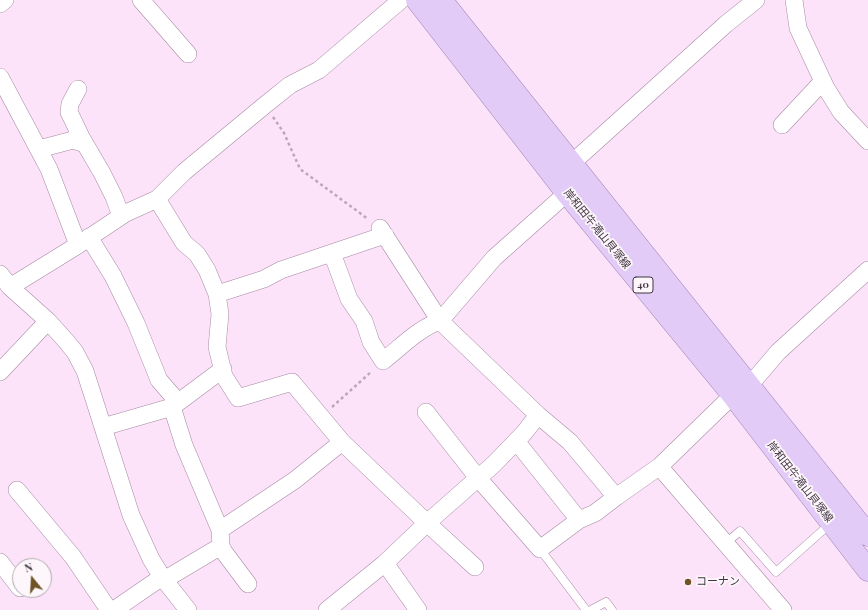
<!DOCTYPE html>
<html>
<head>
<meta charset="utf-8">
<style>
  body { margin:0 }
  #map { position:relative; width:868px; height:610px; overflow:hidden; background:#fce3f9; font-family:"Playfair Display",serif }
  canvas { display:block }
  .north { position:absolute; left:12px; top:558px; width:40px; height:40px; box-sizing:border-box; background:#fdf7fc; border:1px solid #b2a9b1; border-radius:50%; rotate:342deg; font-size:11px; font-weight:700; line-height:16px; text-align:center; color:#413540 }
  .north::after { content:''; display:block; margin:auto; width:14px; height:18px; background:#6e5426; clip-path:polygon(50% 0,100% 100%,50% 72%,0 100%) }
</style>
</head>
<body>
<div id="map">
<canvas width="868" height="610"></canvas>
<div class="north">N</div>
</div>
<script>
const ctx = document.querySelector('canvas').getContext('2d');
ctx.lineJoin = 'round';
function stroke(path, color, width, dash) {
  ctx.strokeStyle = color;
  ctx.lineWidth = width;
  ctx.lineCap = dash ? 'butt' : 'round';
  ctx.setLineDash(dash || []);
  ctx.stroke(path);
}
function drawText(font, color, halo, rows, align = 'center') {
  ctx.font = font + ' "Playfair Display","Noto Sans JP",serif';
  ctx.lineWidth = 3.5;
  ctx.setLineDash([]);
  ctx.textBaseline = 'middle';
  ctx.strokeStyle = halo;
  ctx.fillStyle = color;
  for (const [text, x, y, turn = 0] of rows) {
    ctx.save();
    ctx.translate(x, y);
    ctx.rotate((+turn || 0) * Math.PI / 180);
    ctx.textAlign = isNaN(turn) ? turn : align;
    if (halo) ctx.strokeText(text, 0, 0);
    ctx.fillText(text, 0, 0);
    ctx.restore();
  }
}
const lane = new Path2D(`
  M726,543L740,531L776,572L831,523
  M540,549L586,610
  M591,610L606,602L612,610`);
const street = new Path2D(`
  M141,0L188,54
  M794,0L798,28L826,88L841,112L868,141
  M0,4L5,0
  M0,77L49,169L78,245
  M78,89L70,104L69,112L81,137L102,173L114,197L121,216
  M782,125L823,81
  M39,149L73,140L85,144
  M157,199L184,243L197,254L207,270L217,294L220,314L217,347L224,376L238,398L292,382L342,442L427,523L475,567
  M380,228L440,321L538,415L570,442L616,497L660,466L733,395
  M89,237L113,276L136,323L159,380L178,402
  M332,253L349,299L364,321L371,342L383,361C401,347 419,328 440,321L494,258L567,193L572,163L726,24L756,0
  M0,274L10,287L48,321L66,341L75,352L85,371L131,515L151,559L162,577L188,610
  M10,287L78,245L126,213L157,199L184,172L265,105L290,85L319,70L401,0
  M217,294L264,279L281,270L385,235
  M0,372L48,321
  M749,386L778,352L868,270
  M172,407L184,445L220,530
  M426,412L478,478L540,549L579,520L595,513L616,497
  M103,427L172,407L223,369
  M516,441L579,520
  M660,466L664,472L783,610
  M17,490L73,557L109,610
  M0,562L20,588
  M385,563L418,610
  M164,580L221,546
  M248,584L224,552L221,546L220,530L295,480L342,442
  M114,610L162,577
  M327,610L385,563L427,523L494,464L524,433L538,415`);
const primary = new Path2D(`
  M417,0L567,193L733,395L868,570
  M441,0L868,535`);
stroke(lane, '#a589a2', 9);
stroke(street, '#a589a2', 18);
stroke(primary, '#9d80b4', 23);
stroke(new Path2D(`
  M273,117L284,133L300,169L368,219
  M332,407L371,372`), '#bca7b9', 2.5, [3, 3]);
stroke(lane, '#fff', 8);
stroke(street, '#fff', 17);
stroke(primary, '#e2cbf7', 22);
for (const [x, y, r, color] of [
  [688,582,4,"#6e5426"]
]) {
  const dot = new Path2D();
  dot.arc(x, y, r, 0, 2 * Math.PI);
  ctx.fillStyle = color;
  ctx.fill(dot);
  stroke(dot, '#fdf7fc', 1.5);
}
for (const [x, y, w] of [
  [643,285,20]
]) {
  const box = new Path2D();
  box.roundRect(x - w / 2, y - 8, w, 16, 3);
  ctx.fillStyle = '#fdf7fc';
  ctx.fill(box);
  stroke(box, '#413540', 1);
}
drawText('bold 10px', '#413540', null, [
  ["40",643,285]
]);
drawText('11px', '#413540', '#fdf7fc', [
  ["岸和田牛滝山貝塚線",597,229,51],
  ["岸和田牛滝山貝塚線",800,482,52]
]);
drawText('11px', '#413540', '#fdf7fc', [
  ["コーナン",696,582]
], 'left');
</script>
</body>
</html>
